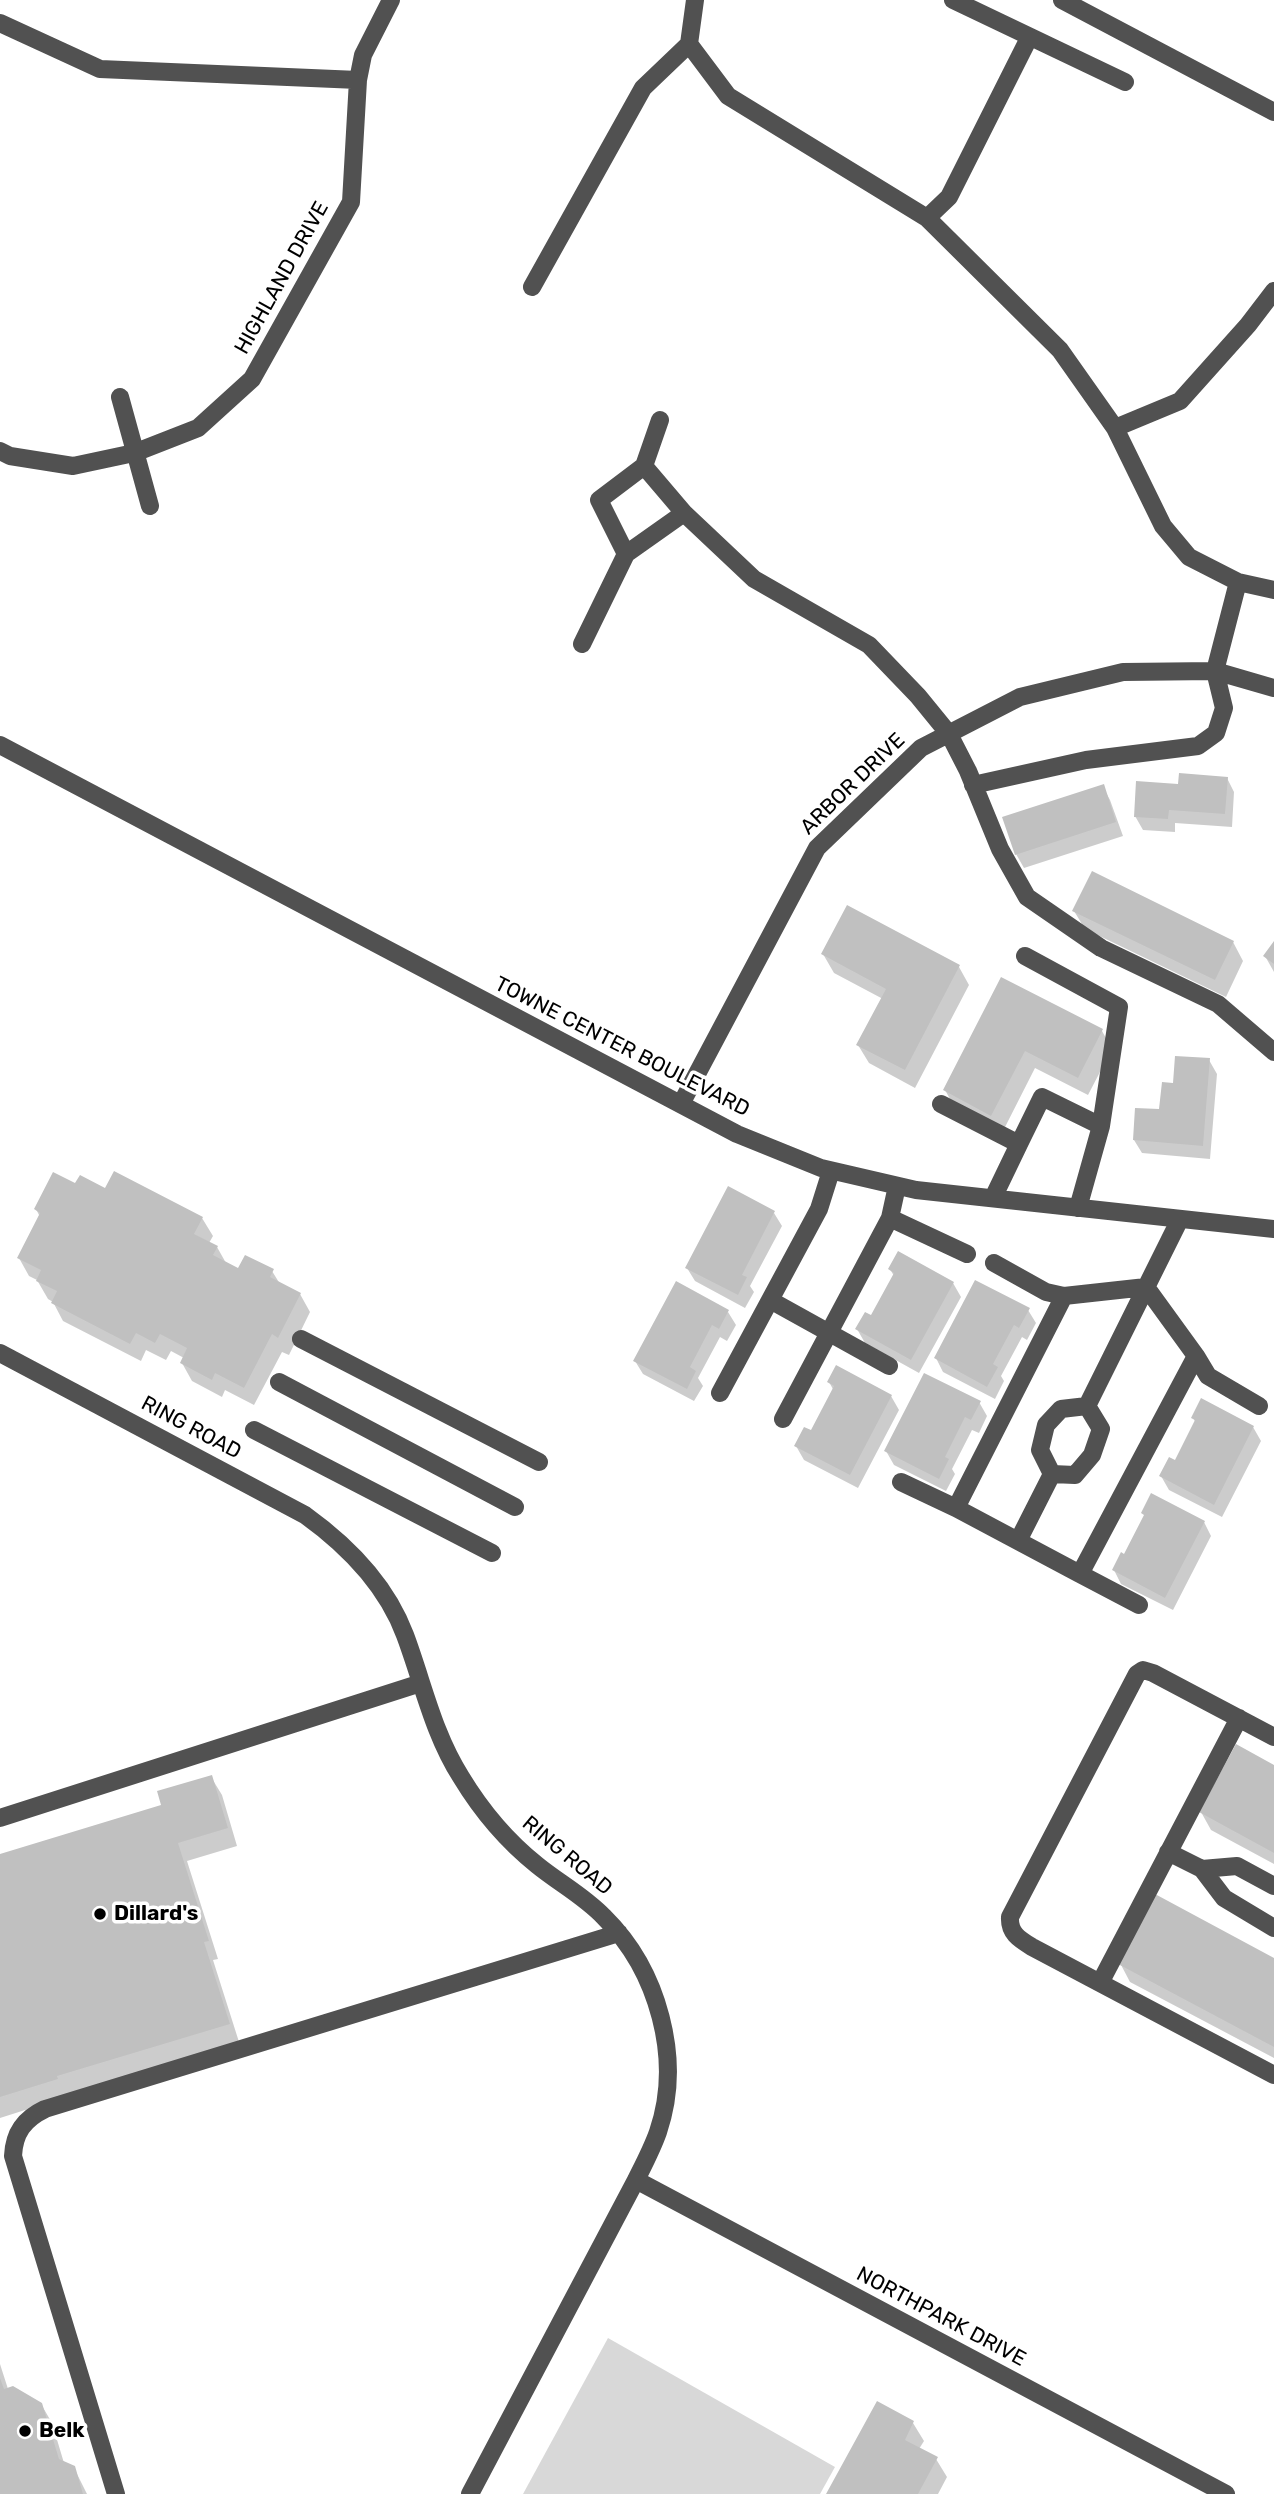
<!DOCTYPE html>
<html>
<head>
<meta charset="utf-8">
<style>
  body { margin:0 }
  canvas { display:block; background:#fff }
</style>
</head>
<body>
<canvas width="1274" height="2494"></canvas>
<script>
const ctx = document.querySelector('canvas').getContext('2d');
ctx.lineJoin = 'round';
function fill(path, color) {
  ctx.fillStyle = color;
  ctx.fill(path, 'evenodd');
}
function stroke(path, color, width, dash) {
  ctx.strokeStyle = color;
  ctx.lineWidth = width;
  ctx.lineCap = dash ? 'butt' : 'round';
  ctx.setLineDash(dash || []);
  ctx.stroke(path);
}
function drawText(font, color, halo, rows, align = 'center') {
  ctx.font = font + ' Rubik,sans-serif';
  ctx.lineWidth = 7;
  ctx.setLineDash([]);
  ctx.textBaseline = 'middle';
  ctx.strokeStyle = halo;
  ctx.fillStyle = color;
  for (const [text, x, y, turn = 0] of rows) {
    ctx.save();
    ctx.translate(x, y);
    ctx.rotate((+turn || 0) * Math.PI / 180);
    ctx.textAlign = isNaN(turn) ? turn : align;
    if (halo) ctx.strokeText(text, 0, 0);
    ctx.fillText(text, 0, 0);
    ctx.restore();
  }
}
fill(new Path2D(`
  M608,2338L835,2467L820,2494H523Z`), '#d8d8d8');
fill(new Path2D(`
  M1227,778L1234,792L1232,827L1175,823V832L1143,830L1135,816L1180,786Z
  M1103,787L1110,800L1123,836L1024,868L1016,854Z
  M1074,911L1233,942L1243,961L1226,997L1085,929Z
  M1274,944V972L1265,956Z
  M823,954L959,967L969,985L915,1088L869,1063L858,1045L883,999L834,973Z
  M1002,979L1102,1031L1112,1049L1088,1095L1035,1068L1002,1133L955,1108L945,1090Z
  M1209,1060L1217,1074L1210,1159L1142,1153L1134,1140L1161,1111L1174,1085Z
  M76,1186L106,1191L202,1218L213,1236L209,1243L217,1247L226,1263L239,1270L272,1271L280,1284L300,1294L310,1312L289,1355L282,1352L254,1405L225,1390L222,1397L192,1381L182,1363L184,1358L171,1351L166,1360L146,1350L141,1361L63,1321L53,1302L48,1299L37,1280L29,1276L19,1258L40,1217L36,1209Z
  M774,1213L782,1226L750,1286L754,1292L745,1308L695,1281L687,1268Z
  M890,1269L953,1283L961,1297L919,1373L865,1343L857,1329L871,1317L894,1276Z
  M1028,1310L1036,1323L1027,1340L1022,1337L1001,1376L1004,1381L995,1399L943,1372L936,1358Z
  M728,1312L736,1325L727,1341L720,1337L698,1378L703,1386L694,1401L643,1374L635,1361Z
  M829,1382L891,1396L899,1410L858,1488L804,1460L796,1446L812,1433L834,1391Z
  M979,1402L987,1416L979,1433L972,1430L952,1469L955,1474L946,1491L894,1465L886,1451Z
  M1193,1418L1253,1427L1261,1441L1222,1517L1169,1490L1161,1476L1175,1462L1196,1423Z
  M1204,1522L1211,1536L1173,1610L1121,1584L1114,1570L1125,1556Z
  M1274,1767V1864L1211,1830L1201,1812Z
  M211,1777L222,1795L237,1846L187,1861L218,1959L213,1960L239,2042L0,2118V1856L163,1806Z
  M1274,1960V2058L1130,1982L1120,1963Z
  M0,2364L8,2389L41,2404L52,2423L64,2463L74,2468L87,2494H0Z
  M878,2403L913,2423L924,2441L919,2449L936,2459L947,2477L938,2494H828Z`), '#0003');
fill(new Path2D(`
  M1179,773L1228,777L1225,814L1169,810L1168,819L1134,817L1136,781L1178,784Z
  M1104,784L1116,822L1015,855L1002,817Z
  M1092,871L1234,941L1215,980L1072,911Z
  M847,905L960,965L905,1070L856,1045L886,989L821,954Z
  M1274,941V964L1263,956Z
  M1001,977L1103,1029L1078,1078L1025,1051L991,1116L943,1090Z
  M1175,1056L1210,1058L1203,1146L1133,1140L1135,1108L1159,1109L1162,1082L1173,1083Z
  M114,1171L203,1217L194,1234L218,1246L213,1255L238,1268L245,1255L274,1269L270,1277L301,1293L278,1338L272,1334L244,1388L215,1373L212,1380L180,1363L187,1348L160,1334L155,1343L136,1333L130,1344L51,1303L57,1291L36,1281L41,1270L17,1258L40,1213L34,1209L53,1172L75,1183L80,1175L105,1188Z
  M728,1186L775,1211L742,1275L747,1277L738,1295L685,1268Z
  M898,1251L954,1282L911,1360L855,1329L865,1312L871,1315L894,1273L888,1269Z
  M975,1280L1030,1308L1019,1328L1014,1325L993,1364L998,1367L987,1387L934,1358Z
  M676,1281L729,1310L719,1329L712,1325L690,1367L696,1371L687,1389L633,1361Z
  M836,1365L892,1395L850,1475L794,1446L804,1427L811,1430L834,1386L827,1382Z
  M924,1373L981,1401L971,1420L965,1417L945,1457L949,1459L939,1479L884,1451Z
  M1201,1398L1254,1426L1214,1505L1159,1476L1169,1457L1175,1460L1195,1420L1191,1418Z
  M1151,1493L1205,1521L1165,1598L1112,1570L1121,1552L1124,1554L1144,1515L1141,1513Z
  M1236,1744L1274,1765V1853L1199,1812Z
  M212,1775L228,1828L178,1843L209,1941L204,1942L230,2024L57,2076L58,2079L0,2097V1854L161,1805L157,1791Z
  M1155,1894L1274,1958V2047L1118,1964Z
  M0,2378L4,2389L13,2386L42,2403L59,2459L75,2466L83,2494H0Z
  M877,2401L914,2421L905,2440L938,2457L918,2494H826Z`), '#c0c0c0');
stroke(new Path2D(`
  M953,0L1125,82
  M1062,0L1274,112
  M0,23L100,69L358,80
  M689,44L728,96L927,218L1060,350L1115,428L1163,526L1189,557L1238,582L1274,590
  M927,218L949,197L1029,38
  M532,287L643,88L689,44L695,0
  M120,397L150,506
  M660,420L644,466L684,513L754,579L869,645L918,696L949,734L968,771L1000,849L1027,897L1101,948L1218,1004L1274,1052
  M1115,428L1180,401L1248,325L1274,291
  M0,451L10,456L73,466L134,453L198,428L252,379L351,202L358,80L363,55L391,0
  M644,466L599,500L626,554L684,513
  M582,644L626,554
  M0,745L737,1134L821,1168L916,1190L1274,1229
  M973,785L1086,760L1198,746L1216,733L1224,708L1215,671L1238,582
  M1025,956L1119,1007L1101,1126L1078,1208
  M681,1104L817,848L921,748L1020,697L1123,672L1215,671L1274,688
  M941,1104L1019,1144L993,1198
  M1019,1144L1042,1097L1101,1126
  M890,1218L967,1254
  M994,1263L1046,1292L1064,1296L956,1508L1018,1541L1052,1474L1075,1475L1092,1455L1101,1429L1087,1406L1180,1219
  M1064,1296L1146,1287L1196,1356L1208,1376L1259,1406
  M770,1300L889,1366
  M301,1339L539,1462
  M0,1353L305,1515C348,1546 386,1584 405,1635C423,1683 433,1733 461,1777C481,1810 507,1841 537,1865C559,1883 584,1896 604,1917C658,1970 683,2059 658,2132C652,2149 644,2164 636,2180L470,2494
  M279,1382L515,1507
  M720,1393L819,1209L831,1171
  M783,1419L890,1218L897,1186
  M254,1430L492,1553
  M1052,1474L1040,1450L1046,1425L1061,1409L1087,1406
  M901,1482L956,1508
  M1018,1541L1080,1574L1196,1356
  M1080,1574L1139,1605
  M1274,1737L1153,1673L1143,1670L1137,1674L1010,1917C1009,1933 1019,1939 1032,1947L1274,2075
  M0,1818L421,1683
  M1168,1852L1202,1869L1224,1898L1274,1928
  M1202,1869L1237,1866L1274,1886
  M1100,1983L1239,1718
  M636,2180L1226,2494
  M116,2494L13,2156C14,2133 24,2119 45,2109L619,1933`), '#515151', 18);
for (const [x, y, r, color] of [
  [100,1914,7,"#000"],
  [25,2431,7,"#000"]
]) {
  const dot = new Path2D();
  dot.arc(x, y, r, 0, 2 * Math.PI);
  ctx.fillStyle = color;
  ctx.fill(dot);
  stroke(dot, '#fff', 2.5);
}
drawText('21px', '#000', '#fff', [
  ["HIGHLAND DRIVE",282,278,-61],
  ["ARBOR DRIVE",853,784,-44],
  ["TOWNE CENTER BOULEVARD",622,1047,27],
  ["RING ROAD",191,1428,28],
  ["RING ROAD",567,1856,40],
  ["NORTHPARK DRIVE",941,2317,28]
]);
drawText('bold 21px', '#000', '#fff', [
  ["Dillard's",114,1914],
  ["Belk",39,2431]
], 'left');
</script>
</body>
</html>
